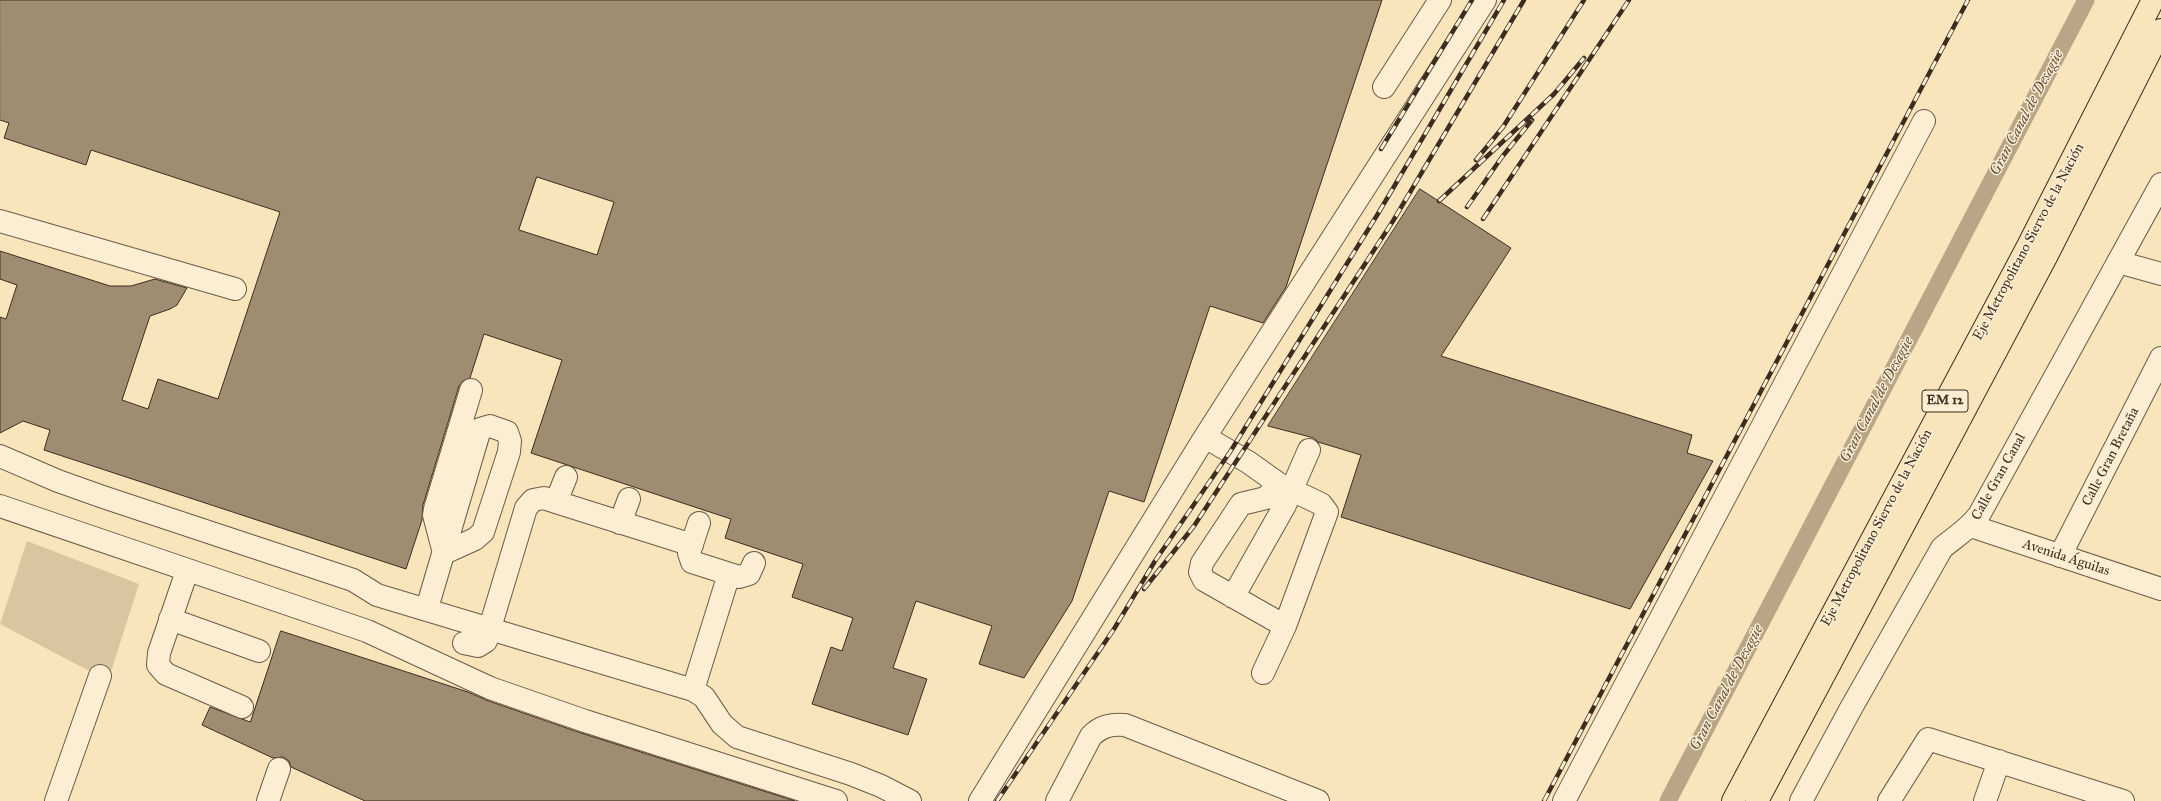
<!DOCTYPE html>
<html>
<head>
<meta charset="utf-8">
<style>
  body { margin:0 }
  canvas { display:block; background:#f9e5bb }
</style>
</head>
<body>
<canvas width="2161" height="801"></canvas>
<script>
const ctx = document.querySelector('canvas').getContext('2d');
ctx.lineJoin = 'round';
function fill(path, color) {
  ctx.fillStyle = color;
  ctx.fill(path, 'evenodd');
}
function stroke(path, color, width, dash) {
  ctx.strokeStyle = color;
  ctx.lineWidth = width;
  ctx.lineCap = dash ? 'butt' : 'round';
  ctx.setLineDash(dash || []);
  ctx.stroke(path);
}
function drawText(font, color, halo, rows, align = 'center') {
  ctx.font = font + ' "IM FELL Great Primer",serif';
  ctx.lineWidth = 3;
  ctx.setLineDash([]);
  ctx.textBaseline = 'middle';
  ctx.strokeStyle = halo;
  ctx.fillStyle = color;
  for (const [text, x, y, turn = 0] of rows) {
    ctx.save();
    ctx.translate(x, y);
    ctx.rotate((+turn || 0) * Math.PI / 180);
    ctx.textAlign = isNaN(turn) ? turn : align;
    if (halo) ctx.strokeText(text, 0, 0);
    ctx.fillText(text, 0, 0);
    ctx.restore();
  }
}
fill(new Path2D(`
  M27,541L139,584L108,681L0,624Z`), '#d9c6a0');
stroke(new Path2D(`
  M1668,801L2086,0`), '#b9a686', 17);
const building = new Path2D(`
  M0,0H1382L1286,287L1263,323L1210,306L1144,502L1109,491L1072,601L1024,678L979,664L992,626L916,601L893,668L927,679L908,735L812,704L831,647L842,651L853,618L792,597L803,564L725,538L731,519L531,453L562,360L484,334L470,378L463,381L459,386L423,505L422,520L406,569L44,450L50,430L23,421L0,433V317L6,319L17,285L0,279V251L110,286H131L155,279L187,288L177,305L170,309L150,316L122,400L148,409L158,379L218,399L280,212L91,150L86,165L4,138L9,123L0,120ZM537,177L614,202L597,255L519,230Z
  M1420,189L1511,248L1441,356L1692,435L1687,453L1713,461L1630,609L1341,517L1361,455L1318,442L1314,438L1268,426Z
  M281,631L468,692L486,700L581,733L795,801H365L291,767L289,761L283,757L273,758L202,725L210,707L250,722Z`);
fill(building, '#9e8d70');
stroke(building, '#3c2d1f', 1);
const minor = new Path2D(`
  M1384,87L1440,0
  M0,221L235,289
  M2118,262L2161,274
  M1205,437L1248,462L1279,484L1321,504L1327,512L1285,626L1263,673
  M0,456L58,481L103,497L353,580L377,595L693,690L704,697L722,724L737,737L851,774L881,786L910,801
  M1279,484L1266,498L1241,504L1202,563L1200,572L1204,580L1285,626
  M556,502L566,477
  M0,506L367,631L490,688L585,721L836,801
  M620,523L629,499
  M699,523L689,553L692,562L739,577L749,574L754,563
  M1971,526L2161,589
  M2060,556L2161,358
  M187,571L159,653L158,665L166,674L242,707
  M1233,597L1285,505L1309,450
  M430,598L480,429L490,426L507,432L510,441L509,452L483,532L475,539L444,553L434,515L435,509L471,390
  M170,619L259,651
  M464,643L478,646L486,641L526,508L533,500L544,498L556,502L692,545
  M693,690L729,574
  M56,801L100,676
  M268,801L279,769
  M980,801L1205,437L1485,0
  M1057,801L1091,736C1101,726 1111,724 1125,725L1318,801
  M1564,801L1924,121
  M1801,801L1850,710L1942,548C1955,537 1969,529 1979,515L2161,184
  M1889,801L1928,739L2123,801
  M1985,801L1999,761`);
const highway = new Path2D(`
  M1733,801L2027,248L2153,0
  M1757,801L2047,255L2161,30`);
stroke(minor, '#6b5b46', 24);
stroke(highway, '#3c2d1f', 24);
stroke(minor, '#fbeed3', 22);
stroke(highway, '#f9e5bb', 22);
const rail = new Path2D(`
  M1381,149L1472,0
  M1476,160L1503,127L1584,0
  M1439,201L1554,94L1584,58
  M1467,207L1502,157L1532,120
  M1483,219L1629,0
  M1144,589L1194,526L1393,221L1524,0
  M997,801L1114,629L1155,561L1230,452L1379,212L1504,0
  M1544,801L1968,0`);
stroke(rail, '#3c2d1f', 4.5);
stroke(rail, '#fbeed3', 3, [9]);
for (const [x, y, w] of [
  [1945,401,46]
]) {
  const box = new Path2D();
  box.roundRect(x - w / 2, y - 11, w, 22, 3);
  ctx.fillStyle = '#fbeed3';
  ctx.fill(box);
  stroke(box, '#3c2d1f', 1);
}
drawText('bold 13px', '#3c2d1f', null, [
  ["EM 12",1945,401]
]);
drawText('14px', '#3c2d1f', '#fbeed3', [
  ["Eje Metropolitano Siervo de la Nación",2029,242,-62],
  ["Calle Gran Bretaña",2111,457,-63],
  ["Calle Gran Canal",1999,477,-61],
  ["Eje Metropolitano Siervo de la Nación",1877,528,-62],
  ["Avenida Águilas",2066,558,18]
]);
drawText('italic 15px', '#62513e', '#fbeed3', [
  ["Gran Canal de Desagüe",2027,113,-62],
  ["Gran Canal de Desagüe",1877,400,-62],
  ["Gran Canal de Desagüe",1727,688,-62]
]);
</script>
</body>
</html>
